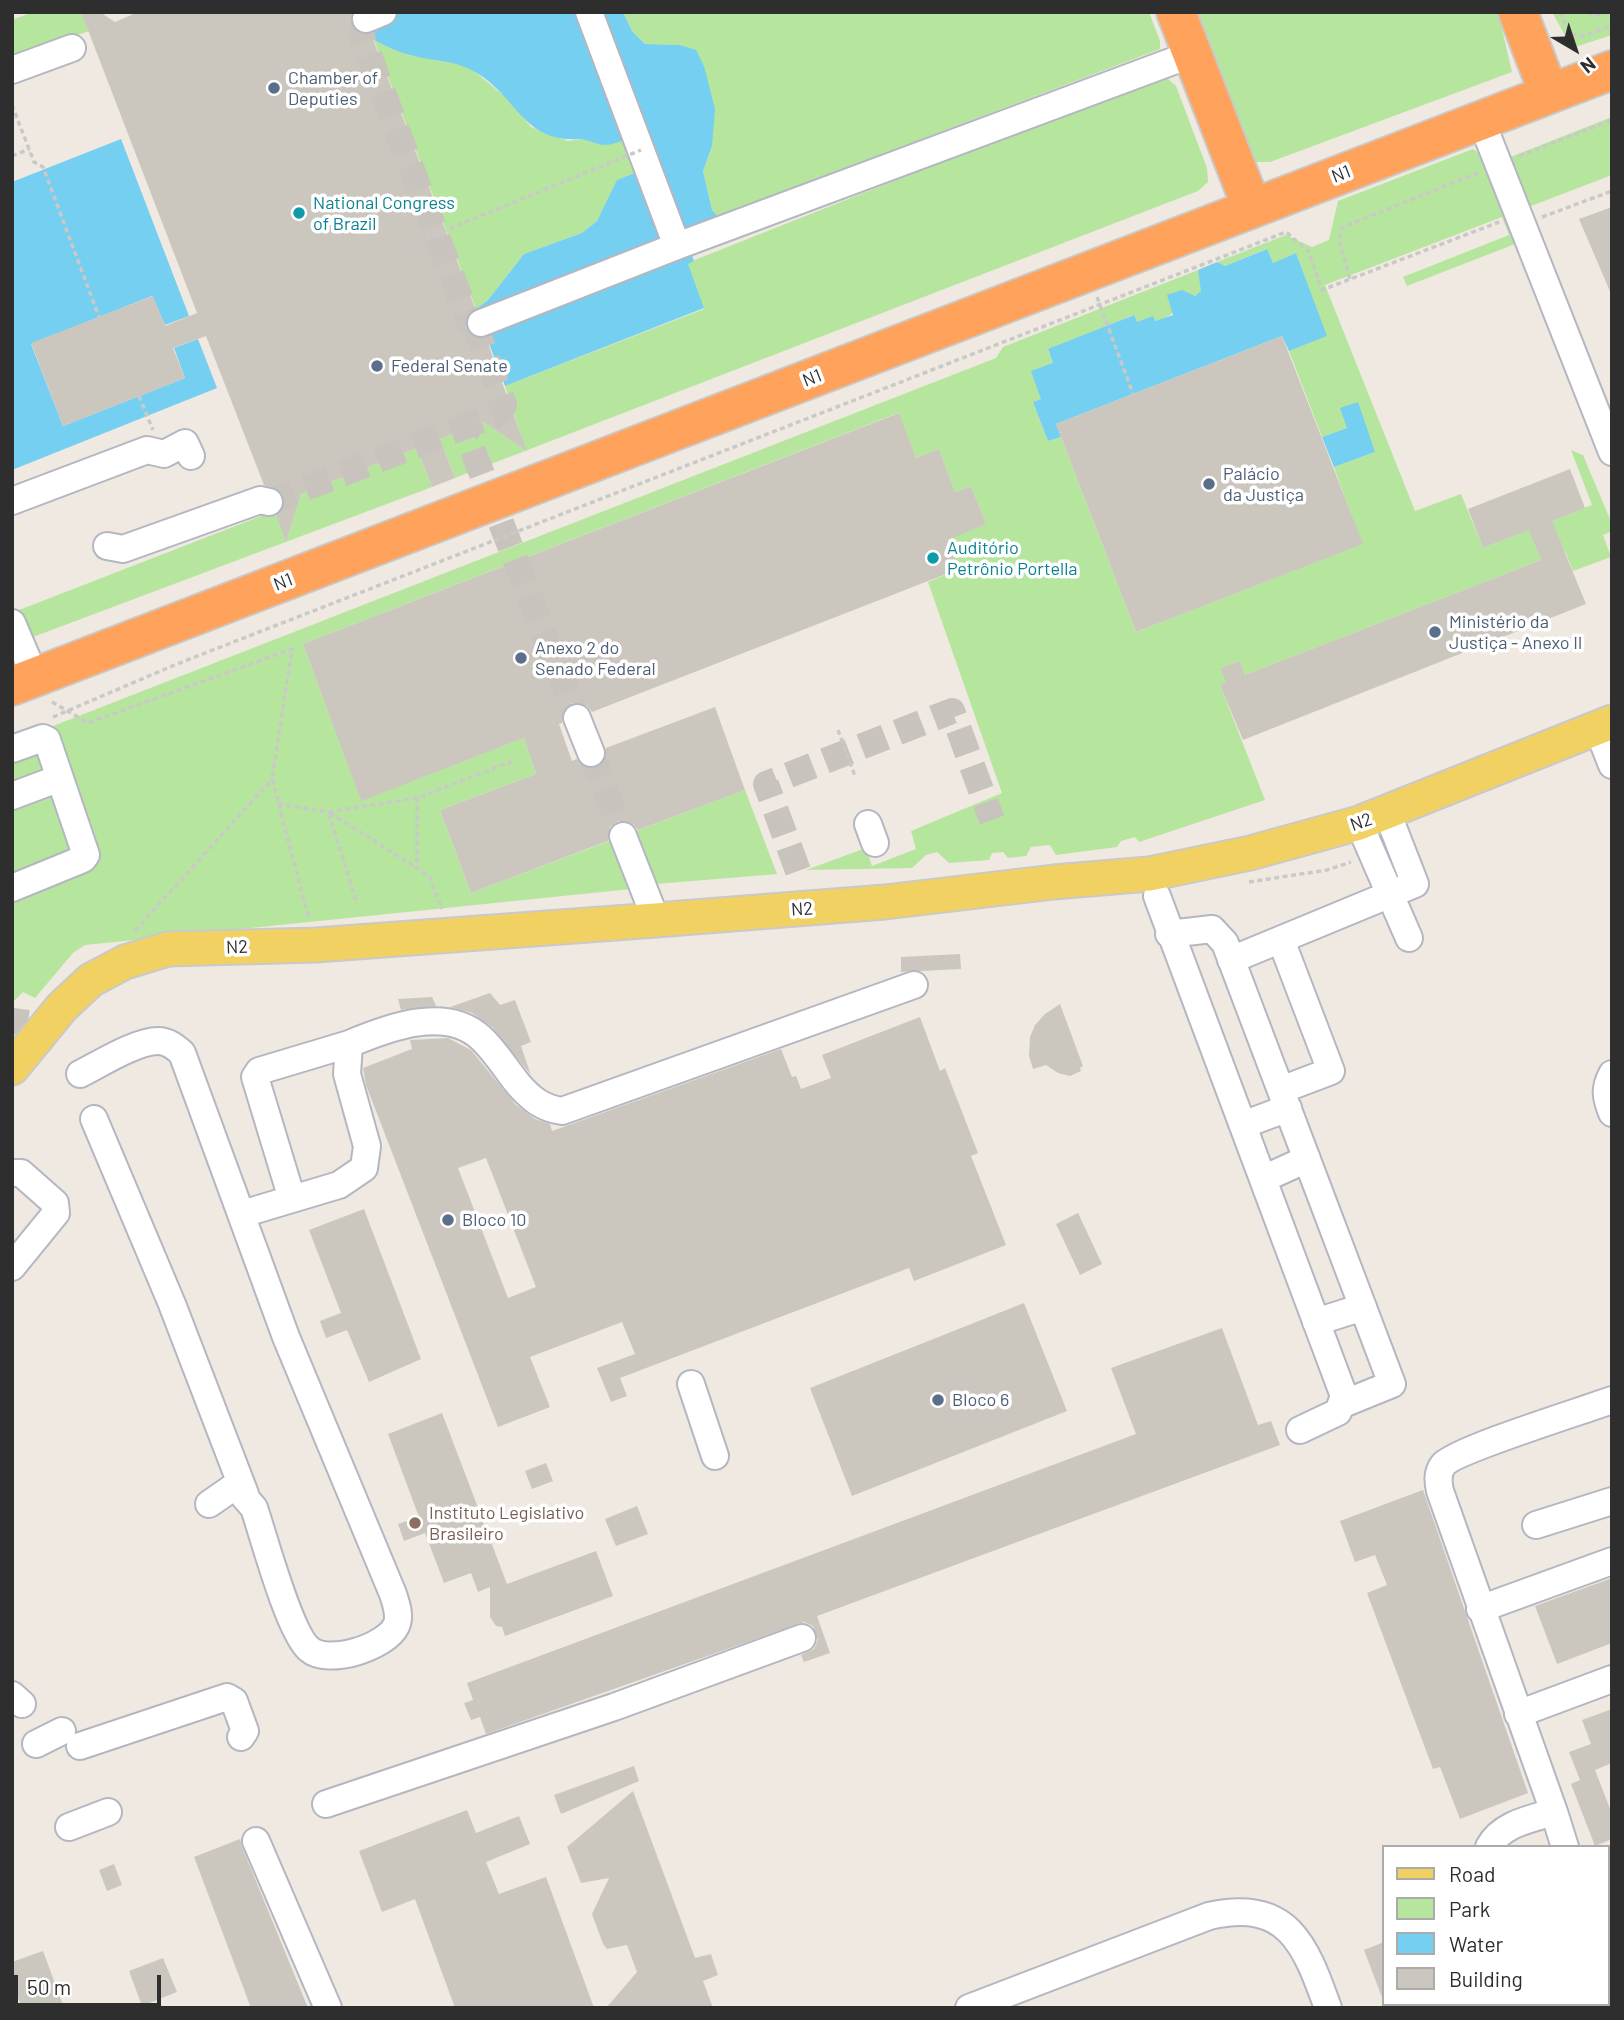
<!DOCTYPE html>
<html>
<head>
<meta charset="utf-8">
<style>
  body { margin:0 }
  #map { position:relative; width:1624px; height:2020px; overflow:hidden; background:#efe9e1; font-family:Barlow,sans-serif }
  canvas { display:block }
  .frame { position:absolute; inset:0; border:14px solid #2e2e2e; pointer-events:none }
  .legend { position:absolute; left:1382px; top:1845px; width:228px; height:161px; box-sizing:border-box; background:#fff; border:2px solid #ababab; margin:0; padding:9px 12px; list-style:none; font-size:21px; color:#2e2e2e }
  .legend li { display:flex; align-items:center; gap:14px; height:35px }
  .legend b { width:35px; border:2px solid #ababab }
  .north { position:absolute; left:1540px; top:14px; width:70px; height:70px; -webkit-text-stroke:5px #fff; paint-order:stroke; rotate:141deg; font-size:19px; font-weight:700; line-height:28px; text-align:center; color:#2e2e2e }
  .north::after { content:''; display:block; margin:auto; width:24px; height:32px; background:#2e2e2e; clip-path:polygon(50% 0,100% 100%,50% 72%,0 100%) }
  .scale { position:absolute; left:14px; top:1975px; width:147px; height:32px; box-sizing:border-box; border:4px solid #2e2e2e; border-top:0; padding-left:9px; font-size:21px; line-height:24px; white-space:nowrap; color:#2e2e2e; -webkit-text-stroke:5px #fff; paint-order:stroke }
</style>
</head>
<body>
<div id="map">
<canvas width="1624" height="2020"></canvas>
<div class="frame"></div>
<ul class="legend">
<li><b style="height:9px;background:#f2d163"></b>Road</li>
<li><b style="height:19px;background:#b6e59e"></b>Park</li>
<li><b style="height:19px;background:#75cff0"></b>Water</li>
<li><b style="height:19px;background:#cbc7bf"></b>Building</li>
</ul>
<div class="north">N</div>
<div class="scale">50 m</div>
</div>
<script>
const ctx = document.querySelector('canvas').getContext('2d');
ctx.lineJoin = 'round';
function fill(path, color) {
  ctx.fillStyle = color;
  ctx.fill(path, 'evenodd');
}
function stroke(path, color, width, dash) {
  ctx.strokeStyle = color;
  ctx.lineWidth = width;
  ctx.lineCap = dash ? 'butt' : 'round';
  ctx.setLineDash(dash || []);
  ctx.stroke(path);
}
function drawText(font, color, halo, rows, align = 'center') {
  ctx.font = font + ' Barlow,sans-serif';
  ctx.lineWidth = 7;
  ctx.setLineDash([]);
  ctx.textBaseline = 'middle';
  ctx.strokeStyle = halo;
  ctx.fillStyle = color;
  for (const [text, x, y, turn = 0] of rows) {
    ctx.save();
    ctx.translate(x, y);
    ctx.rotate((+turn || 0) * Math.PI / 180);
    ctx.textAlign = isNaN(turn) ? turn : align;
    if (halo) ctx.strokeText(text, 0, 0);
    ctx.fillText(text, 0, 0);
    ctx.restore();
  }
}
fill(new Path2D(`
  M33,12H81L89,31L12,57V20Z
  M623,12H1149L1160,41V49L718,216L712,210L703,171L712,146L704,66L695,50L680,45L645,44L632,31Z
  M1196,12H1498L1512,72L1270,162H1256Z
  M1552,12H1612V35L1572,48Z
  M374,40L412,56L458,63L475,72L508,99L531,127L568,141L582,139L605,145L641,132L654,165L618,180L597,221L582,233L524,254L488,300L476,309Z
  M1156,77L1168,79L1176,86L1207,168L1208,182L1198,191L455,478L440,439L483,422L526,450L505,386L704,309L687,263Z
  M1612,117V175L1505,216L1515,244L1407,286L1403,277L1509,235L1502,217L1325,285L1415,511L1461,494L1483,548L1592,505L1571,450L1583,455L1612,524V531L1603,535L1611,557L1573,571L1565,551L1551,556L1535,544L1541,560L1245,675L1240,661L1220,668L1225,678H1237L1220,685L1265,800L1139,842L1135,837L1121,841L1117,847L1056,855L1050,845L1031,847L1026,856L1008,858L1003,852L992,853L989,860L949,863L937,852L926,855L912,868L806,870L866,848L872,866L916,849L911,831L1002,793L928,582L959,569L937,512L986,524L971,486L955,492L939,449L916,458L898,413L303,644L361,800L524,738L536,774L440,810L471,893L745,790L777,874L656,884L637,833L614,841L631,889L85,945L73,953L35,998L23,992L12,1003V742L996,358L1003,347L1198,270L1202,291L1195,296L1187,295C1171,319 1165,321 1136,322L1133,315L1048,350L1053,363L1041,399L1033,402L1048,441L1061,437L1136,632L1362,544L1334,467L1375,452L1347,428L1322,437L1289,351L1326,336L1296,253L1273,263L1266,249L1225,266L1217,262L1286,235L1312,247L1329,240L1338,201L1473,149L1492,162L1503,160Z
  M417,448L432,487L25,640L14,612L274,511L286,541L301,494Z`), '#b6e59e');
fill(new Path2D(`
  M363,12H623L632,31L645,44L680,45L696,50L704,66L715,109L712,146L703,171L712,210L718,216L683,230L694,261L688,264L704,308L505,386L476,309L488,300L524,254L582,233L597,221L617,180L653,166L641,133C631,136 616,145 605,145C596,145 588,139 579,139C521,143 516,92 471,70C453,60 433,61 414,56C400,53 386,46 374,40Z
  M121,139L189,316L165,325L152,296L31,344L63,426L185,378L174,348L198,339L217,388L12,470V182Z
  M1267,249L1273,263L1296,253L1327,336L1289,351L1282,336L1056,424L1061,437L1048,441L1033,402L1041,399L1031,371L1053,363L1048,349L1134,315L1137,322L1153,316L1155,321L1173,315L1167,295L1182,290L1195,296L1201,291L1198,270L1217,262L1225,266Z
  M1358,402L1375,452L1334,467L1322,437L1347,428L1340,408Z`), '#75cff0');
fill(new Path2D(`
  M81,12H100L115,22L138,12H352L351,24L356,31L371,34L475,308L466,320L467,329L478,338H486L527,451L483,422L440,439L455,478L432,487L417,448L301,494L286,542L276,516L284,506V497L279,490L264,485L206,336L173,348L185,378L63,426L31,343L153,296L165,326L197,313Z
  M1612,207V296L1579,219Z
  M1282,336L1363,544L1136,632L1056,424Z
  M899,413L916,458L939,449L955,492L971,486L986,524L948,540L959,569L592,712L586,705L572,703L562,715V723L559,724L572,761L577,759L589,769L603,763L606,748L715,707L745,790L638,830L632,823L618,821L610,827L608,841L471,893L440,810L536,774L524,738L361,801L303,644Z
  M1570,469L1585,508L1552,521L1586,604L1243,740L1220,685L1226,682L1220,668L1240,661L1245,675L1541,560L1529,530L1483,548L1468,509Z
  M960,954L961,969L901,972V957Z
  M490,993L500,1005L515,1000L531,1042L521,1046L531,1075L492,1027L472,1013L450,1007Z
  M432,997L436,1006L401,1010L398,999Z
  M1060,1004L1083,1066L1080,1068L1081,1071L1070,1076L1058,1073L1046,1065L1033,1069L1029,1056L1030,1037L1035,1025L1045,1014Z
  M920,1017L940,1071L945,1068L978,1153L971,1156L1006,1245L914,1281L909,1268L620,1378L627,1396L611,1402L597,1368L635,1354L622,1322L530,1357L550,1407L498,1427L366,1085L363,1068L412,1049L410,1040L448,1038L471,1050L516,1105L535,1119L550,1124L552,1131L781,1049L792,1077L796,1076L801,1089L831,1078L822,1055ZM486,1158L536,1287L508,1298L458,1168Z
  M364,1209L421,1359L369,1382L347,1330L326,1338L320,1321L341,1313L309,1230Z
  M1078,1213L1102,1264L1080,1275L1056,1224Z
  M1024,1303L1067,1411L852,1496L810,1388Z
  M1222,1328L1258,1425L1271,1421L1280,1445L817,1616L830,1653L804,1662L801,1655L814,1649L818,1640L813,1626L804,1622L486,1734L480,1717L471,1720L464,1703L473,1700L467,1683L1136,1434L1111,1368Z
  M442,1413L507,1584L596,1551L613,1596L505,1636L502,1627L496,1626L490,1617V1587L478,1592L471,1573L444,1583L425,1533L404,1541L398,1524L419,1517L388,1434Z
  M546,1463L553,1481L532,1489L525,1471Z
  M1423,1490L1528,1793L1460,1819L1440,1767L1433,1769L1367,1593L1387,1585L1375,1555L1355,1562L1340,1521Z
  M637,1506L648,1534L616,1546L605,1519Z
  M1612,1578V1643L1557,1664L1535,1606Z
  M1612,1709V1763L1595,1770L1612,1814V1839L1595,1846L1571,1784L1580,1780L1569,1752L1591,1744L1582,1720Z
  M634,1766L639,1781L561,1814L554,1795Z
  M633,1791L695,1958L711,1954L718,1975L703,1981L713,2008H606L637,1972L627,1945L607,1949L603,1944L592,1914L609,1878L581,1883L567,1847Z
  M467,1810L476,1833L519,1816L530,1844L486,1862L499,1894L546,1877L594,2008H455L415,1899L382,1912L359,1851Z
  M240,1839L242,1847L308,2008H251L194,1857Z
  M114,1864L122,1885L107,1891L99,1870Z
  M1384,1942V1999L1383,2000L1364,1950Z
  M43,1951L64,2008H22L12,1983V1962Z
  M163,1958L177,1992L142,2006L129,1971Z`), '#cbc7bf');
stroke(new Path2D(`
  M366,19L361,34L468,319L481,323
  M474,323L504,405L500,413L471,424L466,433L577,718
  M269,502L471,424
  M591,753L623,836
  M798,871L766,784L952,711L992,820
  M12,1021L28,1023`), '#c8c4bd', 26, [26, 13]);
const minor = new Path2D(`
  M589,12L677,246
  M366,19L383,12
  M12,70L72,48
  M1481,120L1612,452
  M481,323L677,246L1192,54
  M12,501L147,450L164,454L185,443L191,456
  M107,546L123,549L260,500L269,502
  M12,623L35,677
  M577,718L591,753
  M1597,727L1612,765
  M12,749L43,738L47,740L86,855L83,859L12,888
  M12,796L60,778
  M1359,823L1409,938
  M868,824L875,843
  M623,836L656,920
  M1157,896L1344,1396L1338,1412L1300,1430
  M1169,934L1212,929L1225,943L1392,1384L1343,1404
  M1281,940L1331,1071L1281,1090
  M1231,960L1415,884L1387,812
  M80,1074C100,1064 136,1041 158,1041C168,1041 175,1047 182,1053L286,1337L393,1594C396,1604 401,1616 396,1626C386,1647 328,1666 309,1649C289,1632 264,1537 254,1508L235,1486L209,1504
  M1612,1074C1604,1089 1606,1098 1612,1113
  M94,1119L172,1304L245,1494
  M1243,1125L1288,1108
  M12,1173H21L55,1203L56,1213L12,1267
  M1263,1179L1307,1159
  M292,1199L255,1077L259,1071L349,1044
  M242,1214L339,1185L364,1168L367,1146L347,1074L349,1044C387,1028 446,1005 481,1038C495,1051 506,1069 518,1084C531,1099 542,1108 562,1111L914,985
  M1316,1322L1363,1307
  M691,1384L715,1456
  M1536,1525L1612,1501
  M1480,1609L1612,1561
  M12,1695L22,1704
  M1518,1714L1612,1679
  M36,1744L62,1731
  M80,1746L227,1697L234,1701L245,1731L241,1737
  M326,1804L614,1707L802,1638
  M1554,1812L1565,1847
  M69,1827L108,1812
  M256,1841L328,2008
  M1489,1847C1501,1824 1530,1819 1554,1812L1440,1491C1438,1482 1437,1473 1443,1465C1455,1450 1585,1410 1612,1400
  M1608,1934L1612,1932
  M1608,1976L1612,1985
  M1437,2004L1438,2008
  M1541,2004L1542,2008
  M969,2008L1209,1916C1288,1898 1305,1944 1328,2008`);
const major = new Path2D(`
  M12,1068L62,1007L91,980L125,962L168,949L316,945L656,920L885,902L1054,882L1149,874L1250,853L1359,823L1612,722`);
const highway = new Path2D(`
  M1176,12L1252,208
  M1518,12L1549,94
  M12,686L1612,70`);
stroke(minor, '#b4b7c1', 30);
stroke(major, '#c9c9c9', 37);
stroke(highway, '#c9c9c9', 42);
stroke(new Path2D(`
  M1560,12L1570,34L1584,36L1612,25
  M1588,12L1593,16L1610,12
  M12,105L34,162L43,167L99,317
  M12,156L29,149
  M1519,156L1612,120
  M1542,217L1612,191
  M1350,279L1339,240L1341,228L1480,172
  M1097,297L1133,394
  M139,396L153,430
  M52,702L88,723L292,649L272,779L309,919
  M53,717L177,664L1286,232L1309,252L1322,290L1499,222
  M417,798V868L429,876L442,909
  M278,804L328,812L417,798L510,762L513,769
  M330,813L417,868
  M329,814L357,904
  M1249,882L1327,870L1351,862
  M135,931L272,779`), '#c9c9c9', 3.5, [5, 3.5]);
stroke(minor, '#fff', 26);
stroke(major, '#f2d163', 33);
stroke(highway, '#ffa35c', 38);
stroke(new Path2D(`
  M410,245L641,150
  M838,730L855,776`), '#c9c9c9', 3.5, [5, 3.5]);
for (const [x, y, r, color] of [
  [274,88,7,"#5c6f8a"],
  [299,213,7,"#0f9aa8"],
  [377,366,7,"#5c6f8a"],
  [1209,484,7,"#5c6f8a"],
  [933,558,7,"#0f9aa8"],
  [1435,632,7,"#5c6f8a"],
  [521,658,7,"#5c6f8a"],
  [448,1220,7,"#5c6f8a"],
  [938,1400,7,"#5c6f8a"],
  [415,1523,7,"#8d6e63"]
]) {
  const dot = new Path2D();
  dot.arc(x, y, r, 0, 2 * Math.PI);
  ctx.fillStyle = color;
  ctx.fill(dot);
  stroke(dot, '#fff', 2.5);
}
drawText('18px', '#4e5e75', '#fff', [
  ["Chamber of",288,78],
  ["Deputies",288,99],
  ["Federal Senate",391,366],
  ["Palácio",1223,474],
  ["da Justiça",1223,495],
  ["Ministério da",1449,622],
  ["Justiça - Anexo II",1449,643],
  ["Anexo 2 do",535,648],
  ["Senado Federal",535,669],
  ["Bloco 10",462,1220],
  ["Bloco 6",952,1400]
], 'left');
drawText('18px', '#2e2e2e', '#fff', [
  ["N1",1341,174,-21],
  ["N1",812,378,-21],
  ["N1",283,582,-21],
  ["N2",1361,822,-19],
  ["N2",802,909,-4],
  ["N2",237,947,-2]
]);
drawText('18px', '#0d838f', '#fff', [
  ["National Congress",313,203],
  ["of Brazil",313,224],
  ["Auditório",947,548],
  ["Petrônio Portella",947,569]
], 'left');
drawText('18px', '#785e54', '#fff', [
  ["Instituto Legislativo",429,1513],
  ["Brasileiro",429,1534]
], 'left');
</script>
</body>
</html>
